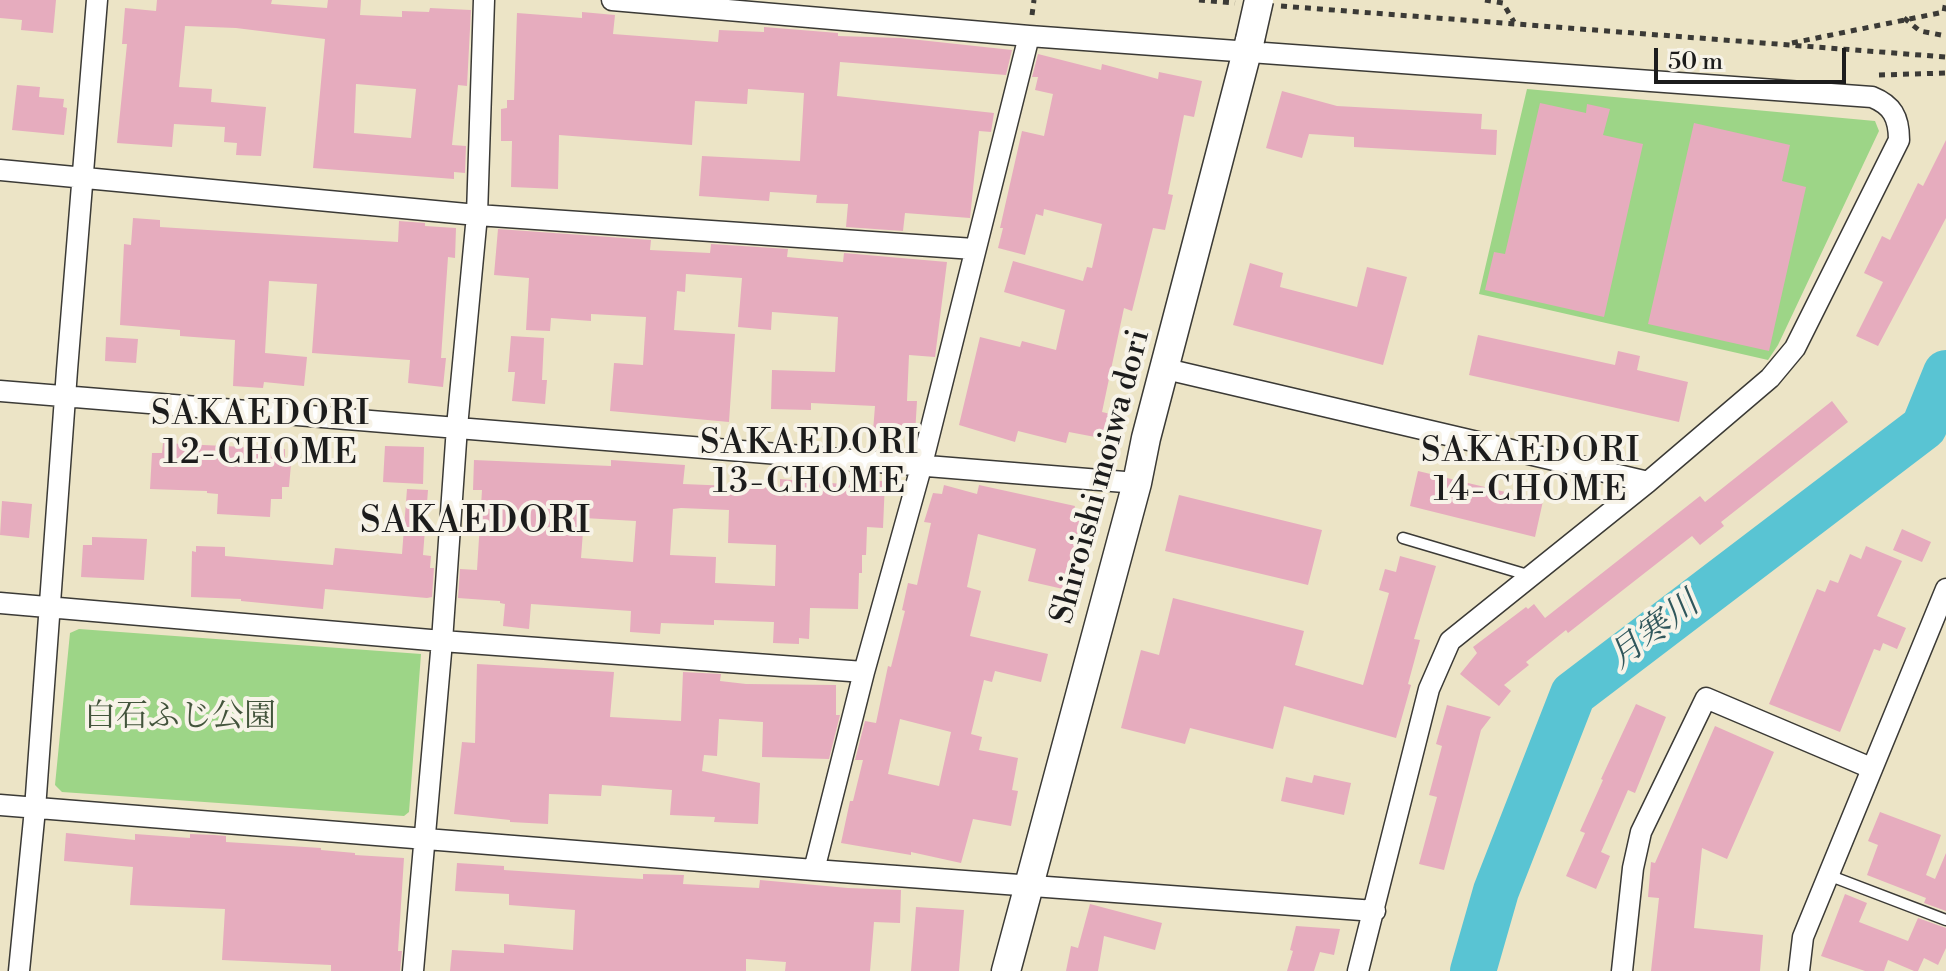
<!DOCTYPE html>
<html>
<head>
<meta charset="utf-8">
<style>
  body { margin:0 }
  #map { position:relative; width:1946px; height:971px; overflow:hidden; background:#ece4c6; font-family:"Libre Bodoni",serif }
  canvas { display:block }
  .scale { position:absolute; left:1654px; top:48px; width:192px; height:36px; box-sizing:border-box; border:4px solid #1c1c1c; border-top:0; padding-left:10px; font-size:24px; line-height:28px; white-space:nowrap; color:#1c1c1c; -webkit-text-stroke:6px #f7f3e8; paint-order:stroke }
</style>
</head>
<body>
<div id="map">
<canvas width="1946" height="971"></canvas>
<div class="scale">50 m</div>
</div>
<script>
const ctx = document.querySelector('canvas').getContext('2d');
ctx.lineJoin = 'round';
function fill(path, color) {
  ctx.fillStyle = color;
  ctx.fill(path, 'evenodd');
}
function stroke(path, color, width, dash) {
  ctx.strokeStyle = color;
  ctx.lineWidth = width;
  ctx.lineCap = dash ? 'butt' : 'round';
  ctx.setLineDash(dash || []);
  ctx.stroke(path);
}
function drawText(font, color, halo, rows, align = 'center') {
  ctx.font = font + ' "Libre Bodoni","Noto Serif JP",serif';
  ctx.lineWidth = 8;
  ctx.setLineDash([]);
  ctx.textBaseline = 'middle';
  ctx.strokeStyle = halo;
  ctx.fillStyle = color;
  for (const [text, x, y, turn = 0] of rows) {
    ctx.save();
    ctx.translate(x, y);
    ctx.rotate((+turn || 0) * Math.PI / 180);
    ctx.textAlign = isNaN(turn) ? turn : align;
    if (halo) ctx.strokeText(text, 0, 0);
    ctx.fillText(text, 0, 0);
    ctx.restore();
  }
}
fill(new Path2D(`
  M1527,89L1875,121L1879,131L1778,345L1768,360L1479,294Z
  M79,629L421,654L409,812L404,816L62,792L55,785L70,633Z`), '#9dd587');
stroke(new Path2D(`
  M1473,971L1496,891L1573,694L1924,427L1946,373`), '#59c4d3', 46);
fill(new Path2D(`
  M0,0H56L53,33L21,30L22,20L0,18Z
  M157,0H272L271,4L327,8L328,0H361L360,15L402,17V11L429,12L430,8L471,10L467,86L458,85L452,145L466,146L465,173L454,172V179L313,168L325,39L236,28L185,26L179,87L212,89L211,102L266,107L261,156L236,155L237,143L224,142L225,127L174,124L172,147L117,143L127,44H122L125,8L156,11ZM356,84L416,89L411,138L354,133Z
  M582,12L615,15L613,34L718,42L719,30L764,32V27L838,33V36L901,38L1012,50L1006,75L840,62L837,96L994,113L991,132L979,131L970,218L905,213L903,231L846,227L848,204L816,203L817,195L770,192L769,201L699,196L702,156L800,161L804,93L748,89L747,104L695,101L692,145L559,135L558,189L511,187L512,141H501V109L507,108V100H514L517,13L582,18Z
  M1038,54L1101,70L1102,64L1158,79L1159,72L1202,81L1194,117L1184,115L1168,194L1173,195L1165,230L1153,228L1132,311L1124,308L1102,412L1115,415L1111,440L1069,432L1066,443L1018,431L1015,442L959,425L980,337L1020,347L1022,341L1056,350L1065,310L1004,292L1013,261L1083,281L1087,267L1092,268L1102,224L1044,209L1043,216L1036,214L1025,255L998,248L1003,228H1000L1022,131L1044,136L1053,94L1035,90L1038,77H1032Z
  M17,85L40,87L39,97L64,99L63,107L67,108L64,135L12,130Z
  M1282,91L1337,106L1482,114L1481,129L1497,130L1496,155L1354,147V137L1309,134L1302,158L1266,148Z
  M1540,103L1586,113L1587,104L1610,109L1603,135L1643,144L1604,317L1485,290L1494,252L1505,254Z
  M1694,123L1790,145L1782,181L1806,187L1769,351L1648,324Z
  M1946,140V218L1878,346L1856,336L1883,282L1864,273L1882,236L1890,240L1918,183L1923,186Z
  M133,218L160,220V227L398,242L399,221L425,223V226L456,228L455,258L448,257L441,358H446L443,387L408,383L410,360L312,353L317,284L269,281L265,353L307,357L304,386L264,382L263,388L233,386L235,340L180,336V330L120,325L124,244L131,245Z
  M498,229L651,240L650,250L710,253L711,244L788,249L787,257L843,262L844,253L947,262L935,357L909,355L907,401H917L915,434L873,431L875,406L811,403V410L771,409L772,370L835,372L838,317L772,312L771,330L738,327L742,278L686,274L685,292L677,291L674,330L735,334L729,422L610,411L614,363L643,365L646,317L591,314V321L551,318L550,331L526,330L529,278L494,275Z
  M1250,263L1283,273L1280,287L1357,307L1367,267L1407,277L1383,365L1233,325Z
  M1478,335L1615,365L1618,351L1640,356L1637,370L1688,382L1679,422L1469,375Z
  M511,336L544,338L542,380H547L545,404L512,401L515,372H508Z
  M106,337L138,339L136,363L105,361Z
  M1832,401L1848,422L1721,522L1724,526L1700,545L1692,536L1568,633L1566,630L1526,662L1529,665L1504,685L1511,691L1499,706L1460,674L1477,653L1473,647L1526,607L1528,609L1534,604L1545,618L1700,496L1705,502Z
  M163,443L285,449V463L291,464L289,487H282V499H271L270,517L217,514L218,494L207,493V491L150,489L152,453H162Z
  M385,446L424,447L423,484L383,482Z
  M474,460L611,466V460L685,465L683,484L780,488V479L856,485V480L885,481L883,528L867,527L866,555H862V573H859L858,609L810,608L809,639L799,638V644L773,643L774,622L714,620V625L661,623L660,634L630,632L631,611L531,604L529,629L503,626L505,604L500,603V601L458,598L460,569L477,570L482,490H473ZM681,508L729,510L728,543L776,545L775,586L715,583L716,557L670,555L673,509ZM584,518L636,521L633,562L581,558Z
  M1418,471L1543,501L1535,537L1410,506Z
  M944,485L977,494L979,485L1075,506L1072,518L1083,521L1076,550L1073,549L1063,589L1028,581L1036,549L978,534L967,587L981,591L970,636L1048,654L1041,682L995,671L992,682L984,680L971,734L982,737L979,750L1018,758L1012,790L1018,791L1011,826L973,819L961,863L911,852V855L841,843L850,801H853L863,760H855L865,721L876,723L888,666L891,667L905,611L902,610L908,583L917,585L931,523L924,522L933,493L942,494ZM900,719L951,732L939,786L888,774Z
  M407,489L428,490L423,555L431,556L430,568H434L432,597L427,598L325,589L323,609L241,601V599L191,597L192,551L196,552V546L225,547V556L333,565L335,548L402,554Z
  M1179,495L1322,530L1308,585L1165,551Z
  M2,501L32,504L29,538L0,535Z
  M1902,529L1931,542L1922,562L1893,550Z
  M92,537L147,539L144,580L81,577L83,545H92Z
  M1866,546L1902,561L1877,616L1906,628L1897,649L1883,643L1880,651L1874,649L1840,732L1769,704L1817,589L1825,592L1830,580L1838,583L1850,554L1861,559Z
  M1400,556L1436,566L1414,639L1420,640L1408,684L1411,685L1396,738L1284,706L1273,749L1190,728L1185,744L1121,728L1141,650L1159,655L1173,598L1304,631L1295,665L1363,685L1389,593L1379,590L1385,569L1396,572Z
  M477,664L614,672L610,717L681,721L683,672L721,674L720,681L746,684L836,685V715H840L829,759L762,757L763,722L719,719L717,756L704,755L702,771L760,783L758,824L714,822L715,817L670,815L672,790L602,785L601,796L549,794L548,824L510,822V820L454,814L462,742L475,743Z
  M1636,704L1666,717L1635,793L1628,790L1601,852L1610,856L1596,889L1566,876L1585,833L1580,831L1603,780L1601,779Z
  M1447,705L1491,717L1481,730L1444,870L1419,864L1437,797L1429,795L1442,746L1436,744Z
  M1715,726L1774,752L1727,859L1702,848L1694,928L1763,935L1760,971H1651L1659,898L1648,897L1651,862L1655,863Z
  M1314,775L1351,783L1344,815L1281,801L1286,777L1312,783Z
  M1880,812L1941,835L1926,875L1935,879L1946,853V911L1924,903L1926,898L1867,875L1878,845L1868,841Z
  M66,833L135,840V834L190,838V834L214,835L226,836V842L321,848V850L355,853V855L404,858L398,951H402L400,971H331V965L222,960L225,909L130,905L133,867L64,861Z
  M457,863L504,866V870L608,877L643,879V874L684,875L683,884L759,888L760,880L848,888L901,890L900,923L874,922L870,971H785L786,962L746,959V971H450L452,950L504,953V944L573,950L575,910L509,905V894L455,891Z
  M1845,894L1867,903L1859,922L1908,941L1918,918L1946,928V948L1938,965L1924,958L1918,971H1914L1888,960L1884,971H1865L1821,956Z
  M1090,904L1162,923L1155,950L1104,936L1098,971H1066L1071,946L1078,948Z
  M916,907L964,910L959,971H911Z
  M1296,926L1340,929L1334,955L1320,952L1314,971H1287L1293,951L1290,950Z`), '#e6acbe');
const service = new Path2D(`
  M1403,538L1531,576
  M1828,875L1946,920`);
const minor = new Path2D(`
  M612,0L1029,36L1872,97C1892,105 1899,117 1899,140L1795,348L1770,378L1648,482L1450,641L1429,689L1358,971
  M0,170L477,215L974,249
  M1166,369L1648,482
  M0,391L1137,483
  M0,603L442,641L864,672
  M0,805L814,870L1375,911
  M814,870L864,672L922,464L1029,36
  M19,971L35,809L67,370L97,0
  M413,971L442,641L457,427L477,215L484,0
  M1622,971L1633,868L1641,832L1706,698L1871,768
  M1799,971L1803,937L1946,589`);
const secondary = new Path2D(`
  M1006,971L1137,483L1146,438L1250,40`);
stroke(service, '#3b3a36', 13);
stroke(minor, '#3b3a36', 23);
stroke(secondary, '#3b3a36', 31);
stroke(new Path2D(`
  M1199,0L1235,3
  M1485,0L1503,3L1514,22
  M1281,6L1946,57
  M1032,15L1034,0
  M1904,18L1920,31L1946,36
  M1792,43L1944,12L1946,1
  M1879,75L1946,73`), '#3b3a36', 5, [6, 6]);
stroke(service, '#fff', 10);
stroke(minor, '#fff', 20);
stroke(secondary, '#fff', 28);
const secondaryBridge = new Path2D(`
  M1250,40L1259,0`);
stroke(secondaryBridge, '#3b3a36', 31, []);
stroke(secondaryBridge, '#fff', 28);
drawText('32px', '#1c1c1c', '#f7f3e8', [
  ["Shiroishi moiwa dori",1102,477,-75]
]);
drawText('32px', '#43543c', '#f7f3e8', [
  ["白石ふじ公園",180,718]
]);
ctx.letterSpacing = '2px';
drawText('34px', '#1c1c1c', '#f7f3e8', [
  ["SAKAEDORI",261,416],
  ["12-CHOME",261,455],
  ["SAKAEDORI",810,445],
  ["13-CHOME",810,484],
  ["SAKAEDORI",1531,453],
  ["14-CHOME",1531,492]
]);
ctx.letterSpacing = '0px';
drawText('italic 34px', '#31575c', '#f7f3e8', [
  ["月寒川",1655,632,-37]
]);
ctx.letterSpacing = '2px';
drawText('36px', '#1c1c1c', '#f7f3e8', [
  ["SAKAEDORI",476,523]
]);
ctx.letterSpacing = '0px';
</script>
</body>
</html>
